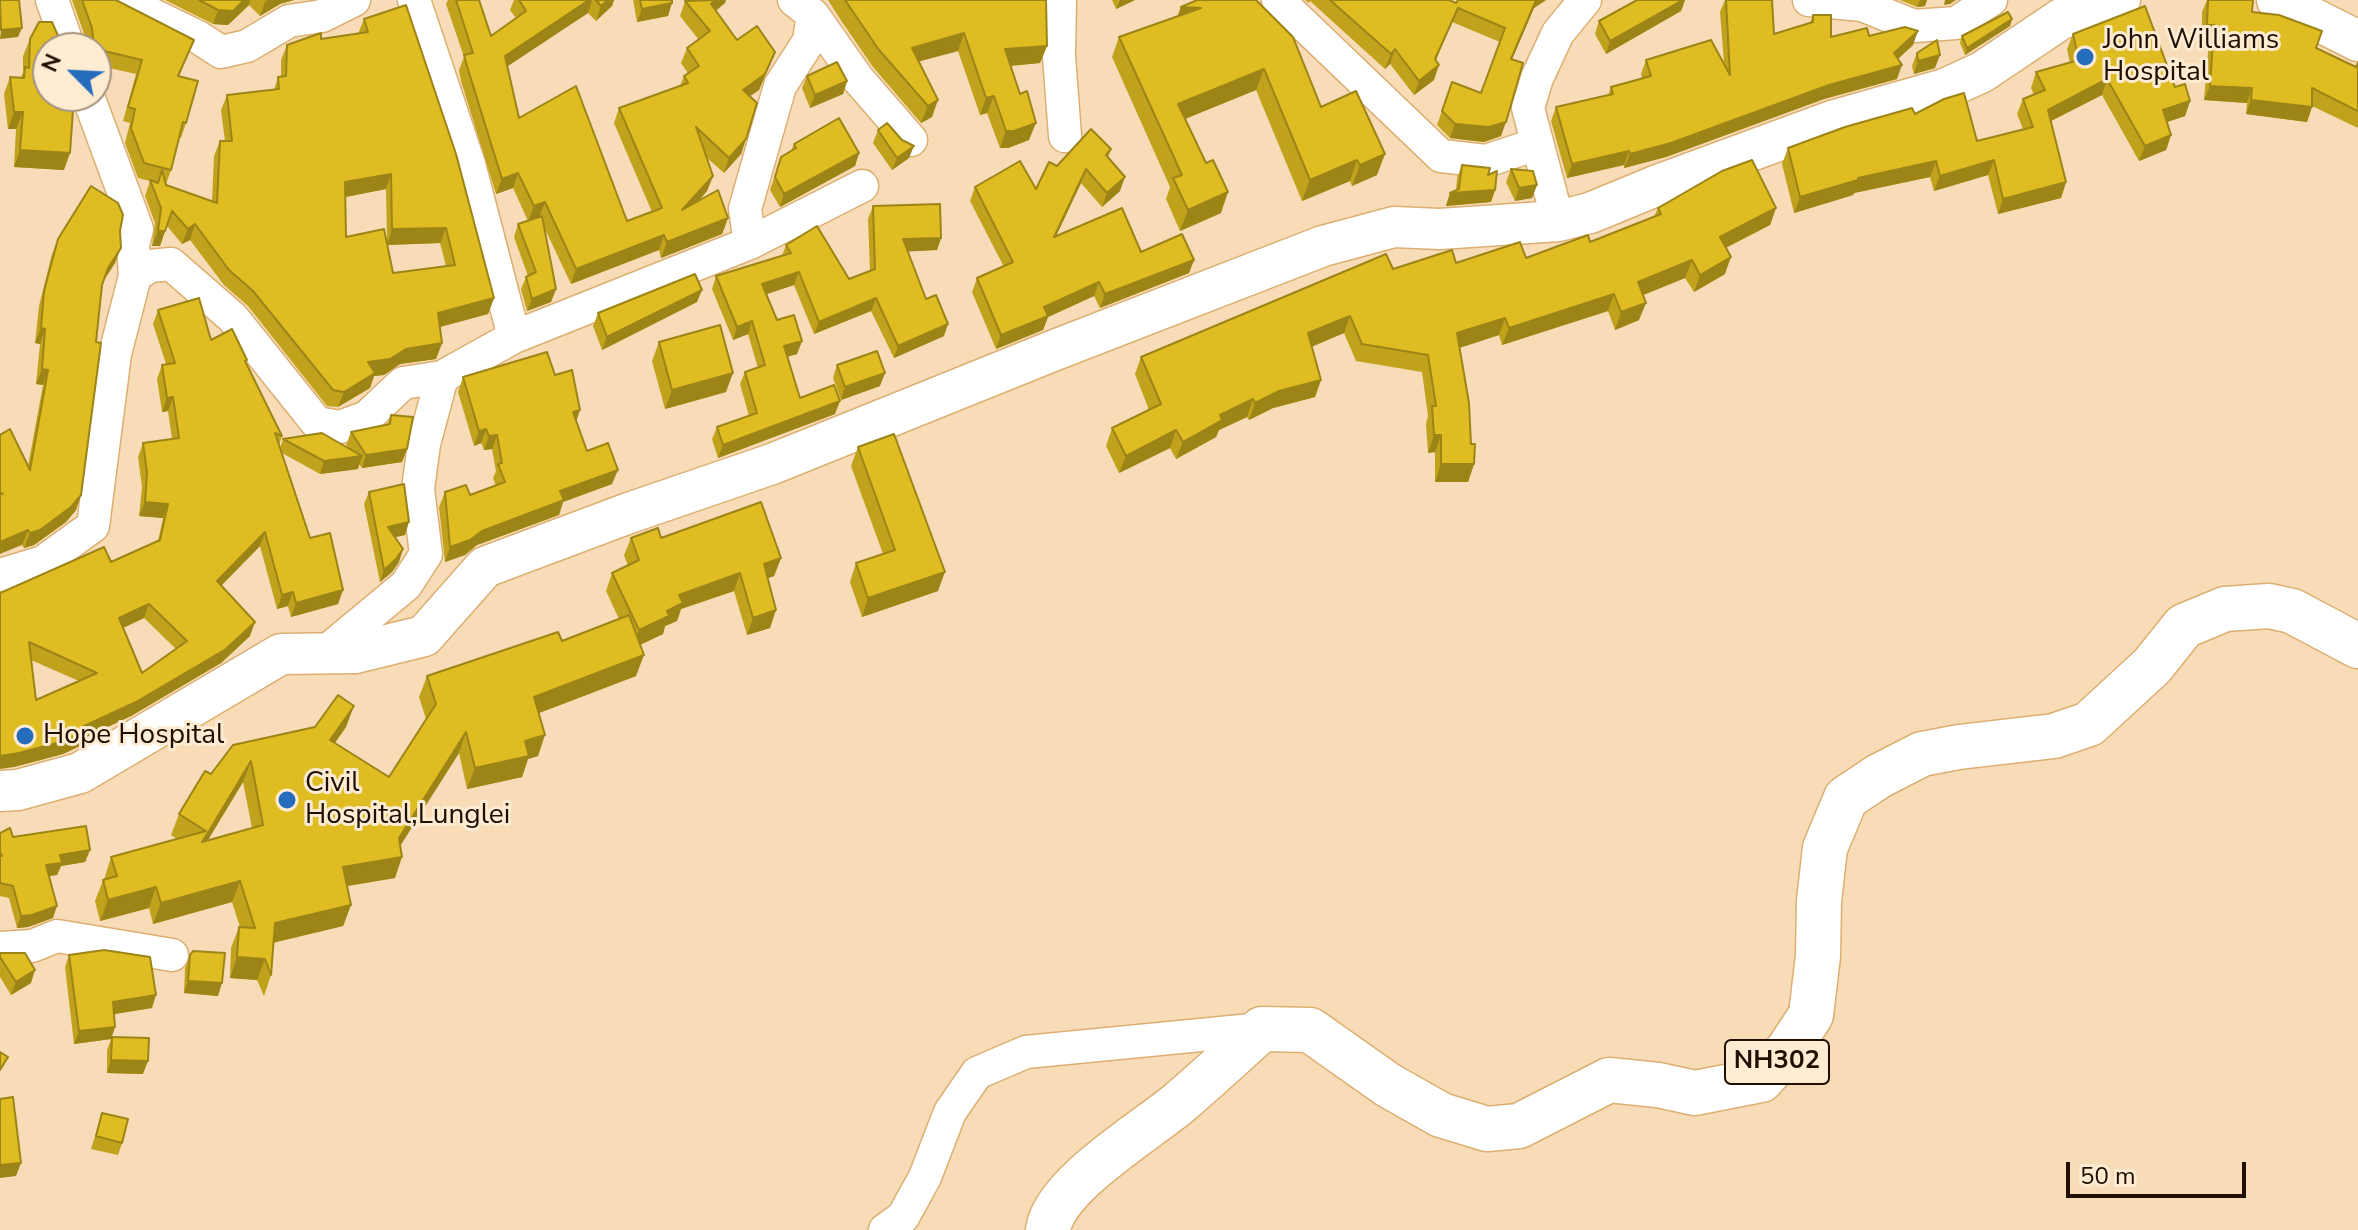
<!DOCTYPE html>
<html>
<head>
<meta charset="utf-8">
<style>
  body { margin:0 }
  #map { position:relative; width:2358px; height:1230px; overflow:hidden; background:#f8dcb7; font-family:"Nunito Sans",sans-serif }
  canvas { display:block }
  .north { position:absolute; left:32px; top:32px; width:80px; height:80px; box-sizing:border-box; background:#fdebd2; border:2px solid #a5937e; border-radius:50%; rotate:294deg; font-size:22px; font-weight:700; line-height:32px; text-align:center; color:#200f00 }
  .north::after { content:''; display:block; margin:auto; width:28px; height:36px; background:#266cbd; clip-path:polygon(50% 0,100% 100%,50% 72%,0 100%) }
  .scale { position:absolute; left:2066px; top:1162px; width:180px; height:36px; box-sizing:border-box; border:4px solid #200f00; border-top:0; padding-left:10px; font-size:24px; line-height:28px; white-space:nowrap; color:#200f00; -webkit-text-stroke:6px #fdebd2; paint-order:stroke }
</style>
</head>
<body>
<div id="map">
<canvas width="2358" height="1230"></canvas>
<div class="north">N</div>
<div class="scale">50 m</div>
</div>
<script>
const ctx = document.querySelector('canvas').getContext('2d');
ctx.lineJoin = 'round';
function stroke(path, color, width, dash) {
  ctx.strokeStyle = color;
  ctx.lineWidth = width;
  ctx.lineCap = dash ? 'butt' : 'round';
  ctx.setLineDash(dash || []);
  ctx.stroke(path);
}
function fill(path, color) {
  ctx.fillStyle = color;
  ctx.fill(path, 'evenodd');
}
function drawText(font, color, halo, rows, align = 'center') {
  ctx.font = font + ' "Nunito Sans",sans-serif';
  ctx.lineWidth = 6;
  ctx.setLineDash([]);
  ctx.textBaseline = 'middle';
  ctx.strokeStyle = halo;
  ctx.fillStyle = color;
  for (const [text, x, y, turn = 0] of rows) {
    ctx.save();
    ctx.translate(x, y);
    ctx.rotate((+turn || 0) * Math.PI / 180);
    ctx.textAlign = isNaN(turn) ? turn : align;
    if (halo) ctx.strokeText(text, 0, 0);
    ctx.fillText(text, 0, 0);
    ctx.restore();
  }
}
const minor = new Path2D(`
  M52,0L69,48
  M122,0L198,37L221,52L247,46L289,21L322,16L354,0
  M414,0L469,164L514,337
  M1060,0L1059,56L1065,136
  M1278,0L1441,156L1486,161L1537,144
  M1809,0L1862,5L1914,26L1956,23L1991,0
  M813,15L858,79L911,140
  M88,96L137,229L133,245L135,276
  M1558,221L1528,108L1537,78L1558,33L1585,0
  M750,243L745,209L780,86L809,41L813,15L794,0
  M0,575L43,562L93,526L115,354L135,276L150,266L171,264L233,318L317,423L340,427L367,417L403,383L442,377
  M323,654L406,585L426,554L418,489L424,444L442,377L514,337L750,243L862,186
  M0,948L32,946L57,936L172,955
  M885,1230L903,1217L925,1177L950,1112L977,1073L1026,1052L1262,1029`);
const major = new Path2D(`
  M2277,0L2358,41
  M0,791L18,790L80,773L281,654L355,653L424,636L485,567L629,513L772,464L1055,350L1323,246L1394,227L1440,229L1558,221L1590,213L1658,185L1832,121L1945,89L1982,72L2061,19L2120,0`);
const highway = new Path2D(`
  M1048,1230C1054,1185 1146,1131 1179,1103C1207,1079 1235,1053 1262,1029L1310,1030L1388,1085L1441,1115L1487,1129L1519,1126L1609,1080L1658,1085L1695,1093L1761,1080L1788,1050L1811,1015L1818,956L1819,901L1825,848L1846,798L1879,776L1922,754L1959,747L2054,736L2089,724L2152,666L2184,626L2225,609L2269,606L2292,611L2358,646`);
stroke(minor, '#dcaf71', 35);
stroke(major, '#dcaf71', 43);
stroke(highway, '#dcaf71', 47);
stroke(minor, '#fff', 32);
stroke(major, '#fff', 40);
stroke(highway, '#fff', 44);
fill(new Path2D(`
  M72,0H116L194,40L179,76L186,123L181,138L179,137L171,170L166,184V185L212,201L214,156L220,141H225L221,110L227,95L274,90L278,77H281V60L287,45L358,34L364,19L494,298L488,314L440,327L442,343L436,359L400,364L384,375L374,376L370,388L338,407L327,406L248,306L224,285L190,240L182,244L167,226L160,246H152L155,223L145,196L150,181L138,178L125,143L130,123L123,121L136,74L96,65V48H87V42ZM386,189L387,240L346,237V197ZM440,243L446,266L393,273L388,245Z
  M165,0H294L280,4L260,16L249,5L228,25L213,24Z
  M448,0H479L491,36L516,18L510,10L514,0H614L612,6L596,21L588,13L507,66L519,118L627,221L652,212L614,123L619,108L680,86L684,76L688,73L681,63L687,48L699,40L680,16L685,1L725,3L716,11L737,40L769,67L759,90L750,96L746,139L741,154L724,173L706,157L713,176L707,191L699,201L728,218L722,234L661,258L659,250L571,284L545,229L556,289L551,302L527,311L521,289L526,277L528,276L514,237L518,224L528,221L513,188L496,194L461,81L459,70L464,57L446,4Z
  M633,0H672L668,16L637,22Z
  M828,0H1046L1047,46L1040,63L1010,66L1029,140L1008,148H1000L987,113L980,115L958,51L919,61L932,117L921,123L873,67L840,19Z
  M1112,0H1135L1116,9Z
  M1305,0H1449L1456,3L1458,0H1546L1534,8L1512,59L1501,136L1484,142L1450,138L1437,125L1452,82L1481,93L1500,42L1452,22L1436,60L1434,80L1414,95L1390,64L1385,69L1310,1L1309,3Z
  M1637,0H1685L1681,11L1606,54L1595,34L1599,21Z
  M1725,0H1772L1774,34L1810,23L1813,15L1831,37L1869,36L1913,45L1898,59L1897,79L1824,99L1666,157L1624,168V165L1567,178L1551,121L1556,107L1608,95L1611,87L1642,78L1641,74L1646,60L1724,63L1720,12Z
  M1900,0H1927L1925,6L1917,7Z
  M2207,0H2253L2252,12L2316,48L2356,67L2358,63V128L2312,106L2307,122L2246,114L2247,103L2204,100L2209,40H2202V12Z
  M1181,7L1321,107L1377,175L1352,186L1350,181L1302,201L1256,90L1185,119L1221,213L1180,231L1166,199L1170,187L1112,57L1119,37L1178,16Z
  M2012,19L2010,26L1965,55L1960,43L1962,36Z
  M2073,34L2175,87L2190,101L2185,116L2167,122L2171,135L2166,150L2139,161L2102,95L2051,121L2066,182L2061,198L1998,214L1988,175L1934,191L1930,177L1854,193L1853,195L1794,213L1782,164L1788,148L1915,114L1977,141L2023,129L2017,114L2023,99L2034,95L2031,88L2036,72L2070,63L2067,49Z
  M30,39L64,170L14,167L16,129H8L4,94L10,77H21L23,73V56Z
  M1917,53L1935,68L1914,74L1912,66Z
  M807,76L847,81L843,94L810,108L802,88Z
  M878,130L909,158L892,170L873,143Z
  M794,144L859,153L855,166L780,207L770,190L781,157L791,151Z
  M1111,149L1108,158L1120,191L1102,207L1081,183L1056,236L1141,252L1194,260L1189,273L1100,308L1094,296L1048,317L1043,330L996,349L972,292L977,278L1004,267L970,201L975,187L1036,189L1057,166Z
  M1462,165L1488,175L1495,190L1491,202L1446,206L1450,193L1456,190L1457,178Z
  M1511,169L1537,185L1532,198L1515,201L1506,182Z
  M873,206L941,238L937,250L908,251L926,299L944,336L894,358L871,311L814,334L794,285L766,294L777,320L802,341L797,354L788,356L800,398L835,414L718,458L712,439L717,427L749,416L740,384L745,372L758,368L748,334L733,340L712,289L716,276L782,256L786,245L849,279L870,271L868,219Z
  M1658,208H1776L1770,225L1726,248L1725,274L1694,292L1685,278L1643,295L1639,320L1615,330L1608,311L1502,345L1499,335L1459,348L1474,464L1468,482H1435V452L1428,453L1426,424L1428,416L1422,372L1356,361L1344,333L1312,346L1321,380L1315,397L1273,408L1249,420L1247,417L1219,430L1216,437L1176,459L1170,448L1119,473L1106,446L1112,428L1149,410L1135,374L1141,357L1393,269L1526,258L1590,242L1654,217Z
  M120,231L115,263L103,282L76,510L66,522L34,545L24,548L22,545L28,466L43,385L36,384L40,344L35,343L39,306L52,254L58,239Z
  M697,302L602,350L593,326L598,313Z
  M158,310L247,360L246,364L282,436L279,445L280,448L283,439L349,448L346,445L351,432L387,425L391,415L407,449L402,462L362,468L359,464L358,469L320,474L282,453L310,538L338,604L291,617L288,606L277,609L260,546L221,586L250,636L221,663L131,716L82,739L80,746L63,754L14,767L0,593L111,562L158,541L163,518L139,516L142,487L138,457L143,443L172,439L168,411L162,412L157,379L162,365L166,364L153,324ZM144,618L176,649L142,673L123,628ZM31,660L79,681L36,700Z
  M659,342L726,392L665,409L652,361Z
  M837,365L880,386L841,400L833,378Z
  M555,375L576,421L587,451L612,484L563,502L559,515L477,545L465,555L445,562L439,507L445,492L470,495L496,486L493,478L496,471L492,449L484,450L481,443L474,446L458,392L463,377Z
  M858,447L938,591L862,617L850,582L856,563L883,554L851,466Z
  M369,492L405,535L395,537L399,562L392,572L380,582L364,504Z
  M631,538H661L781,558L774,576L768,578L770,628L747,635L734,591L681,609L677,621L665,626L663,634L640,645L636,676L539,713L538,756L528,759L522,777L467,789L459,753L400,845L395,878L347,886L351,905L343,926L273,943L271,975L264,996L257,980L230,978L231,948L239,927H240L232,902L153,924L149,908L100,921L95,901L103,880H104L111,857L177,839L171,835L179,814L211,774L346,727L335,743L389,777L426,719L419,697L427,676L562,641L619,619L606,591L612,573L628,566L624,555ZM243,782L252,828L208,840Z
  M0,833L13,837L90,850L85,862L61,866L57,875L49,876L53,918L28,927L17,928L9,898L0,896Z
  M0,953L31,983L11,995L0,977Z
  M69,955L152,1008L114,1014L115,1027L111,1039L74,1044L65,967Z
  M190,955L218,996L184,993L185,968Z
  M112,1037L143,1074L107,1073V1050Z
  M102,1113L122,1143L118,1155L91,1149Z`), '#c0a21c');
fill(new Path2D(`
  M244,0H250L249,5L228,25L213,24L218,10Z
  M268,0H294L280,4L260,16L265,2Z
  M589,0H592L588,13L499,72L505,56Z
  M608,0H614L612,6L596,21L601,6Z
  M716,0H726L725,3L705,19L711,4Z
  M1120,0H1135L1116,9Z
  M1536,0H1546L1534,8L1506,73Z
  M1683,0H1685L1681,11L1606,54L1610,41Z
  M1920,0H1927L1925,6L1917,7Z
  M1945,0H1956L1950,4L1944,5Z
  M672,3L668,16L637,22L642,9Z
  M1181,7L1201,8L1173,28Z
  M1458,8L1430,73L1439,65L1434,80L1414,95L1419,81L1435,59Z
  M2012,19L2010,26L1965,55L1967,48Z
  M2207,25H2214L2209,40H2202Z
  M22,28L18,37L0,39L1,30Z
  M1918,31L1913,45L1889,67L1894,53Z
  M964,33L958,51L906,65L912,48Z
  M1047,46L1040,63L998,67L1005,49Z
  M1395,49L1390,64L1385,69L1391,54Z
  M775,52L759,90L737,105L743,90Z
  M1940,55L1935,68L1914,74L1918,61Z
  M1902,65L1897,79L1824,99L1666,157L1624,168L1630,154L1829,85Z
  M1264,69L1256,90L1170,125L1178,104Z
  M2107,79L2102,95L2043,125L2048,110Z
  M847,81L843,94L810,108L815,95Z
  M2210,86L2252,88L2247,103L2204,100Z
  M994,96L987,113L980,115L986,98Z
  M938,100L932,117L921,123L928,106Z
  M2251,100L2312,107L2307,122L2246,114Z
  M2190,101L2185,116L2158,125L2163,110Z
  M14,112H23L16,129H8Z
  M1506,122L1501,136L1484,142L1450,138L1455,124Z
  M1036,123L1029,140L1008,148H1000L1006,131Z
  M2171,135L2166,150L2139,161L2145,146Z
  M746,139L741,154L724,173L729,158Z
  M914,146L909,158L892,170L897,158Z
  M20,150L70,153L64,170L14,167Z
  M1629,151L1624,165L1567,178L1572,164Z
  M859,153L855,166L780,207L784,194Z
  M1385,154L1377,175L1352,186L1360,165Z
  M1357,160L1350,181L1302,201L1310,180Z
  M1994,160L1988,175L1934,191L1940,176Z
  M1936,161L1930,177L1854,193L1853,195L1794,213L1800,197L1858,178Z
  M1086,169L1081,183L1049,251L1054,237Z
  M518,173L513,188L496,194L502,179Z
  M391,174L386,189L340,198L345,182Z
  M713,176L707,191L676,226L682,210Z
  M1125,177L1120,191L1102,207L1107,193Z
  M2066,182L2061,198L1998,214L2003,199Z
  M1537,185L1532,198L1515,201L1519,188Z
  M1495,190L1491,202L1446,206L1450,193Z
  M1228,192L1221,213L1180,231L1188,210Z
  M545,202L539,218L528,221L534,206Z
  M1776,208L1770,225L1713,254L1720,237Z
  M728,218L722,234L661,258L667,242Z
  M195,224L190,240L182,244L188,229Z
  M446,228L440,243L387,245L392,229Z
  M158,231H165L160,246H152Z
  M664,235L659,250L571,284L576,269Z
  M941,238L937,250L899,252L903,239Z
  M121,248L115,263L102,283L108,268Z
  M1731,257L1725,274L1694,292L1700,275Z
  M1194,260L1189,273L1100,308L1105,294Z
  M1692,260L1685,278L1631,300L1638,282Z
  M799,272L794,285L758,297L762,284Z
  M1099,282L1094,296L1048,317L1043,330L996,349L1001,335L1044,307Z
  M556,289L551,302L527,311L532,299Z
  M702,290L697,302L602,350L607,337Z
  M1614,294L1608,311L1502,345L1509,328Z
  M494,298L488,314L432,329L438,313Z
  M876,298L871,311L814,334L819,322Z
  M1646,303L1639,320L1615,330L1621,312Z
  M1350,316L1344,333L1302,351L1308,333Z
  M1505,318L1499,335L1450,351L1457,333Z
  M752,321L748,334L733,340L737,327Z
  M948,324L944,336L894,358L898,346Z
  M41,328L45,329L40,344L35,343Z
  M802,341L797,354L780,359L784,346Z
  M442,343L436,359L400,364L384,375L374,376L370,388L338,407L344,392L368,362L406,349Z
  M42,369L48,370L43,385L36,384Z
  M733,373L726,392L665,409L672,390Z
  M885,373L880,386L841,400L845,387Z
  M1321,380L1315,397L1273,408L1249,420L1255,403L1279,391Z
  M173,397L168,411L162,412L167,398Z
  M1253,399L1247,417L1219,430L1216,437L1176,459L1183,442L1220,415Z
  M840,401L835,414L718,458L723,445Z
  M580,410L575,425L573,412Z
  M486,429L481,443L474,446L479,431Z
  M1176,430L1170,448L1119,473L1126,456Z
  M497,435L492,449L484,450L489,436Z
  M1434,435H1441L1435,452L1428,453Z
  M407,449L402,462L362,468L366,455Z
  M362,456L358,469L320,474L324,461Z
  M1441,464H1474L1468,482H1435Z
  M618,470L612,484L563,502L559,515L477,545L465,555L445,562L450,547L560,491Z
  M81,495L76,510L66,522L34,545L24,548L30,533Z
  M145,502L168,504L163,518L139,516Z
  M409,522L405,535L383,540L388,527Z
  M28,530L22,545L0,554V542Z
  M265,532L260,546L212,595L217,581Z
  M403,549L399,562L392,572L380,582L384,570Z
  M781,558L774,576L757,582L764,564Z
  M945,572L938,591L862,617L868,598Z
  M740,573L734,591L681,609L677,621L665,626L663,634L633,648L639,630L667,611L679,595Z
  M343,590L338,604L291,617L296,603Z
  M293,592L288,606L277,609L282,595Z
  M149,604L144,618L114,632L119,618Z
  M776,610L770,628L747,635L753,618Z
  M255,622L250,636L221,663L131,716L82,739L80,746L63,754L14,767L0,769V756L82,727Z
  M644,655L636,676L526,718L534,697Z
  M354,706L346,727L322,761L330,740Z
  M466,732L459,753L392,859L402,857L395,878L335,888L343,867L399,838Z
  M545,735L538,756L528,759L522,777L467,789L475,768L525,741Z
  M251,761L243,782L194,863L202,842Z
  M90,850L85,862L61,866L57,875L42,877L46,865L60,855Z
  M240,881L232,902L153,924L161,903Z
  M156,887L149,908L100,921L108,900Z
  M351,905L343,926L267,944L275,923Z
  M57,906L53,918L28,927L17,928L21,916Z
  M237,957L265,959L257,980L230,978Z
  M35,970L31,983L11,995L16,982Z
  M188,981L222,983L218,996L184,993Z
  M156,995L152,1008L108,1015L113,1002Z
  M115,1027L111,1039L74,1044L79,1031Z
  M111,1060L148,1061L143,1074L107,1073Z
  M21,1163L16,1176L0,1178V1165Z`), '#9c8417');
const building = new Path2D(`
  M0,0H19L22,28L1,30Z
  M82,0H116L194,40L178,76L198,81L186,123L183,122L171,170L144,163L131,128L135,109L128,107L142,60L96,49V48L87,47L93,38L92,28Z
  M199,0H244L233,11L218,10Z
  M456,0H479L491,36L526,11L519,0H589L505,56L519,118L576,86L627,221L662,208L619,108L688,83L684,76L699,66L687,48L710,31L685,1L716,0L711,4L737,40L757,26L775,52L765,74L743,90L757,103L746,139L729,158L696,127L713,176L682,210L718,190L728,218L667,242L664,235L576,269L545,202L534,206L518,173L502,179L467,66L464,55L473,53Z
  M596,0H608L601,6Z
  M640,0H672V3L642,9Z
  M845,0H1046L1047,46L1005,49L1020,94L1027,91L1036,123L1014,131H1006L994,96L986,98L964,33L912,48L938,100L928,106L879,50Z
  M1197,0H1256L1293,37L1321,107L1356,91L1385,154L1360,165L1357,160L1310,180L1264,69L1178,104L1206,163L1213,160L1228,192L1188,210L1173,178L1182,175L1119,37L1201,8L1181,7Z
  M1330,0H1449L1456,3L1458,0H1536L1511,59L1523,63L1506,122L1489,127L1455,124L1442,111L1452,82L1481,93L1505,28L1458,8L1435,59L1439,65L1419,81L1395,49L1391,54Z
  M1637,0H1683L1610,41L1599,21Z
  M1726,0H1772L1774,34L1813,22V15H1831V37L1867,28L1869,36L1905,27L1918,31L1894,53L1902,65L1829,85L1671,143L1630,154L1629,151L1572,164L1556,107L1613,94L1611,87L1651,76L1646,60L1711,40L1730,75Z
  M2208,0H2253L2252,12L2279,15L2322,31L2316,48L2356,67L2358,63V111L2312,88V107L2251,100L2252,88L2210,86L2214,25H2207Z
  M406,5L456,154L494,298L438,313L442,343L406,349L390,359L368,362L375,373L344,392L333,390L253,291L229,270L195,224L188,229L172,211L165,231H158L161,208L150,180L158,183L162,170L166,185L217,203L220,141H232L227,95L279,89L278,77L286,76L287,45L321,33V39L368,32L364,19ZM391,174L392,229L446,228L455,265L393,273L384,229L346,237L345,182Z
  M2145,6L2175,87L2185,84L2190,101L2163,110L2171,135L2145,146L2107,79L2048,110L2066,182L2003,199L1994,160L1940,176L1936,161L1858,178V180L1800,197L1788,148L1845,127L1912,108L1915,114L1944,99L1964,93L1977,141L2033,127L2023,99L2045,90L2036,72L2079,60L2073,34Z
  M2008,12L2012,19L1967,48L1962,36Z
  M39,22H52L62,45L72,48H48V96H74L70,153L20,150L23,112H14L10,77L24,78L25,67L29,68L30,39Z
  M1937,40L1940,55L1918,61L1917,53Z
  M837,62L847,81L815,95L807,76Z
  M839,118L859,153L784,194L775,177L781,157L796,148L794,144Z
  M887,123L902,140L914,146L897,158L878,130Z
  M1091,129L1111,149L1106,155L1125,177L1107,193L1086,169L1054,237L1122,208L1141,252L1182,234L1194,260L1105,294L1099,282L1044,307L1048,316L1001,335L977,278L1013,262L975,187L1020,161L1036,189L1049,162L1057,166Z
  M1752,160L1776,208L1720,237L1731,257L1700,275L1692,260L1638,282L1646,303L1621,312L1614,294L1509,328L1505,318L1457,333L1469,403L1471,444H1475L1474,464H1441V435H1434L1432,406H1436L1428,355L1362,344L1350,316L1308,333L1321,380L1279,391L1255,403L1253,399L1220,415L1222,420L1183,442L1176,430L1126,456L1112,428L1161,404L1141,357L1386,254L1393,269L1452,250L1456,263L1520,242L1526,258L1588,235L1590,242L1661,214L1658,208L1722,171Z
  M1462,165L1490,168L1488,175L1497,171L1495,190L1450,193L1459,189Z
  M1511,169L1533,171L1537,185L1519,188Z
  M91,186L118,203L123,215L120,231L121,248L108,268L102,285L96,342L101,343L81,495L71,507L40,530L30,533L28,530L0,542V493L3,494L0,492V435L10,429L30,470L48,370L42,369L45,329L41,328L44,291L58,239Z
  M940,204L941,238L903,239L926,299L936,295L948,324L898,346L876,298L819,322L799,272L762,284L777,320L794,315L802,341L784,346L800,398L834,385L840,401L723,445L717,427L757,413L745,372L765,365L752,321L737,327L716,276L791,253L786,245L817,226L849,279L875,269L873,206Z
  M542,216L556,289L532,299L526,277L536,272L518,224Z
  M695,274L702,290L607,337L598,313Z
  M199,298L211,340L232,329L247,360L245,361L282,436L275,433L310,538L330,533L343,590L296,603L293,592L282,595L265,532L217,581L255,622L226,649L136,702L82,727L85,732L68,740L19,753L0,756V593L104,547L111,562L160,540L168,504L145,502L147,473L143,443L179,438L173,397L167,398L162,365L175,363L158,310ZM149,604L187,641L142,673L119,618ZM29,642L97,673L36,700Z
  M720,325L733,373L672,390L659,342Z
  M877,351L885,373L845,387L837,365Z
  M547,352L555,375L572,370L580,410L573,412L587,451L608,443L618,470L560,491L564,500L482,531L470,540L450,547L445,492L466,485L470,495L505,482L498,464L502,463L497,435L489,436L486,429L479,431L463,377Z
  M391,415L413,417L407,449L366,455L351,432L390,424Z
  M322,433L362,456L324,461L283,439Z
  M894,434L945,572L868,598L856,563L895,550L858,447Z
  M404,484L409,522L388,527L403,549L396,559L384,570L369,492Z
  M761,502L781,558L764,564L776,610L753,618L740,573L679,595L683,603L667,611L669,616L639,630L612,573L639,560L631,538L658,528L661,538Z
  M629,615L644,655L534,697L545,735L525,741L529,756L475,768L466,732L399,838L402,857L343,867L351,905L275,923L271,975L265,959L237,957L239,927L255,928L240,881L161,903L156,887L108,900L103,880L117,876L111,857L206,831L179,814L205,771L211,774L233,745L315,727L338,695L354,706L330,740L389,777L436,704L427,676L558,632L562,641ZM251,761L263,825L202,842L209,831Z
  M86,826L90,850L60,855L62,863L46,865L57,906L32,915L21,916L13,886L0,883V856H2L0,852V833L10,828L13,837Z
  M104,950L150,957L156,995L113,1002L115,1027L79,1031L69,955Z
  M193,951L225,953L222,983L188,981L190,955Z
  M0,953H25L35,970L16,982L0,957Z
  M112,1037L149,1038L148,1061L111,1060Z
  M0,1052L8,1057L0,1070Z
  M13,1097L21,1163L0,1165V1099Z
  M102,1113L128,1119L122,1143L96,1136Z`);
fill(building, '#dfbc21');
stroke(building, '#9c8417', 2);
for (const [x, y, r, color] of [
  [2085,57,10,"#266cbd"],
  [25,736,10,"#266cbd"],
  [287,800,10,"#266cbd"]
]) {
  const dot = new Path2D();
  dot.arc(x, y, r, 0, 2 * Math.PI);
  ctx.fillStyle = color;
  ctx.fill(dot);
  stroke(dot, '#fdebd2', 3);
}
for (const [x, y, w] of [
  [1777,1062,104]
]) {
  const box = new Path2D();
  box.roundRect(x - w / 2, y - 22, w, 44, 6);
  ctx.fillStyle = '#fdebd2';
  ctx.fill(box);
  stroke(box, '#200f00', 2);
}
drawText('bold 26px', '#200f00', null, [
  ["NH302",1777,1062]
]);
drawText('28px', '#200f00', '#fdebd2', [
  ["John Williams",2103,41],
  ["Hospital",2103,73],
  ["Hope Hospital",43,736],
  ["Civil",305,784],
  ["Hospital,Lunglei",305,816]
], 'left');
</script>
</body>
</html>
